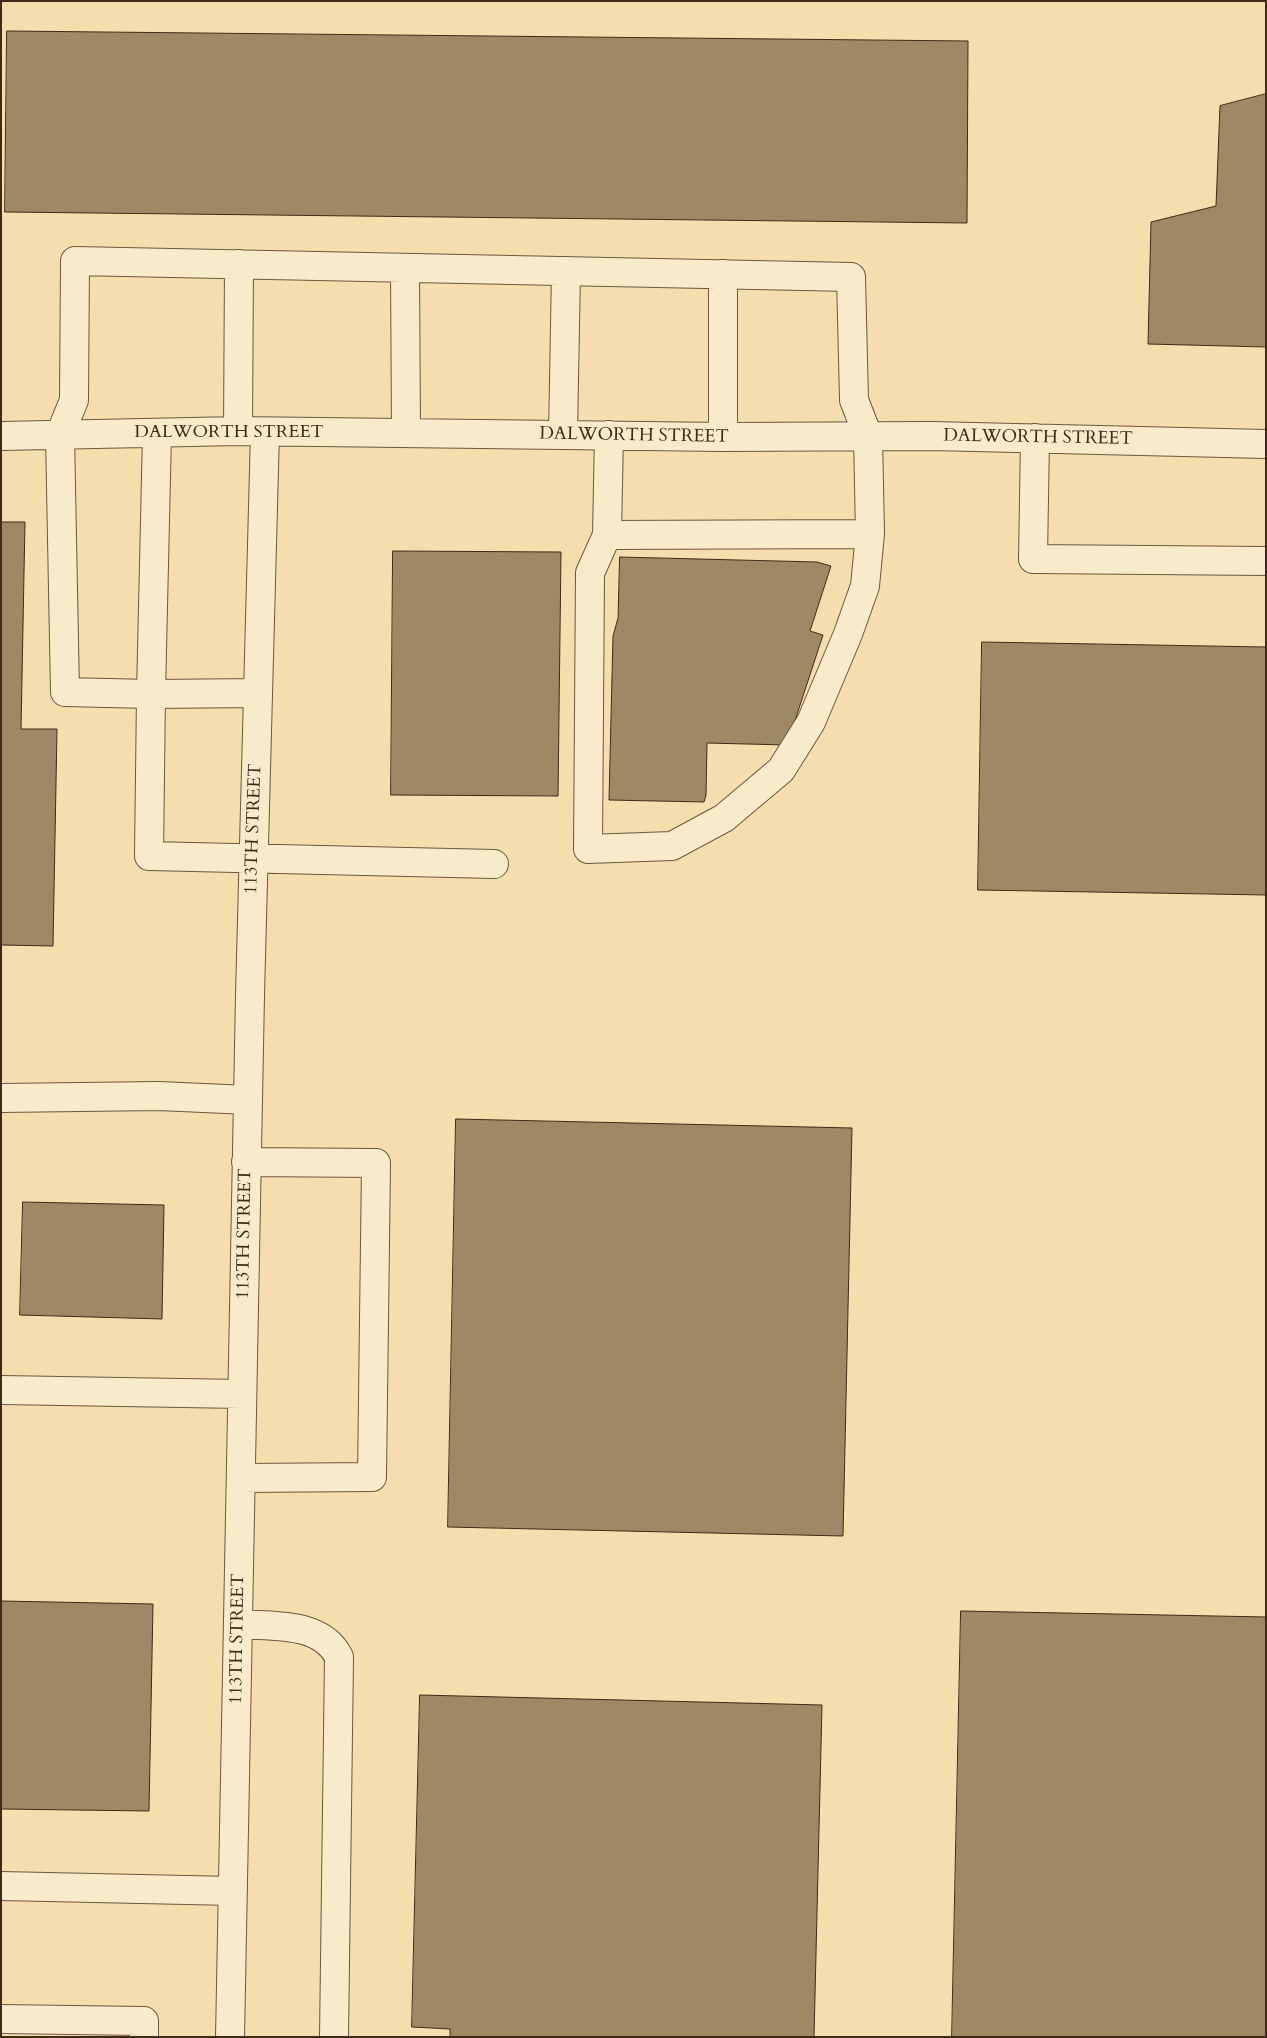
<!DOCTYPE html>
<html>
<head>
<meta charset="utf-8">
<style>
  body { margin:0 }
  #map { position:relative; width:1267px; height:2038px; overflow:hidden; background:#f5dead; font-family:Cardo,serif }
  canvas { display:block }
  .frame { position:absolute; inset:0; border:2px solid #3f2a1a; pointer-events:none }
</style>
</head>
<body>
<div id="map">
<canvas width="1267" height="2038"></canvas>
<div class="frame"></div>
</div>
<script>
const ctx = document.querySelector('canvas').getContext('2d');
ctx.lineJoin = 'round';
function fill(path, color) {
  ctx.fillStyle = color;
  ctx.fill(path, 'evenodd');
}
function stroke(path, color, width, dash) {
  ctx.strokeStyle = color;
  ctx.lineWidth = width;
  ctx.lineCap = dash ? 'butt' : 'round';
  ctx.setLineDash(dash || []);
  ctx.stroke(path);
}
function drawText(font, color, halo, rows, align = 'center') {
  ctx.font = font + ' Cardo,serif';
  ctx.lineWidth = 4;
  ctx.setLineDash([]);
  ctx.textBaseline = 'middle';
  ctx.strokeStyle = halo;
  ctx.fillStyle = color;
  for (const [text, x, y, turn = 0] of rows) {
    ctx.save();
    ctx.translate(x, y);
    ctx.rotate((+turn || 0) * Math.PI / 180);
    ctx.textAlign = isNaN(turn) ? turn : align;
    if (halo) ctx.strokeText(text, 0, 0);
    ctx.fillText(text, 0, 0);
    ctx.restore();
  }
}
const building = new Path2D(`
  M7,31L968,41L967,223L5,212Z
  M1266,94V347L1148,344L1151,222L1216,206L1220,106Z
  M1,522H25L21,729H57L53,946L1,945Z
  M393,551L561,552L558,796L391,795Z
  M620,557L817,562L831,566L810,631L823,635L787,745L707,743L706,795L704,802L609,800L613,636L618,618Z
  M982,642L1266,647V895L978,890Z
  M456,1119L852,1128L843,1536L448,1527Z
  M23,1202L164,1205L162,1319L20,1315Z
  M1,1601L153,1604L149,1811L1,1809Z
  M961,1611L1266,1617V2037H952Z
  M420,1695L822,1705L814,2037H450V2029L412,2027Z`);
fill(building, '#9e8866');
stroke(building, '#3f2a1a', 1);
const minor = new Path2D(`
  M405,268L406,433
  M238,431L239,264
  M157,433L151,694L65,692L60,435L74,400L75,261L851,277L854,400L868,436L870,534L607,535L609,435
  M563,435L566,271
  M1,436L238,431L723,437L932,436L1266,444
  M723,437V274
  M1035,438L1033,559L1266,561
  M607,535L590,573L588,849L672,846L724,818L781,770L811,722L848,634L865,586L870,534
  M258,693L151,694L149,856L494,864
  M1,1098L159,1096L248,1100
  M1,1390L242,1394
  M241,1478L372,1477L376,1163L246,1162
  M238,1624C273,1627 321,1621 339,1657L334,2037
  M1,1886L233,1891
  M1,2019L144,2021V2037
  M230,2037L250,995L265,432`);
stroke(minor, '#6c573f', 30);
stroke(minor, '#f8eaca', 28);
drawText('18px', '#3f2a1a', '#f8eaca', [
  ["DALWORTH STREET",229,433],
  ["DALWORTH STREET",634,436,1],
  ["DALWORTH STREET",1038,438,1],
  ["113TH STREET",254,829,-88],
  ["113TH STREET",245,1234,-89],
  ["113TH STREET",238,1639,-89]
]);
</script>
</body>
</html>
